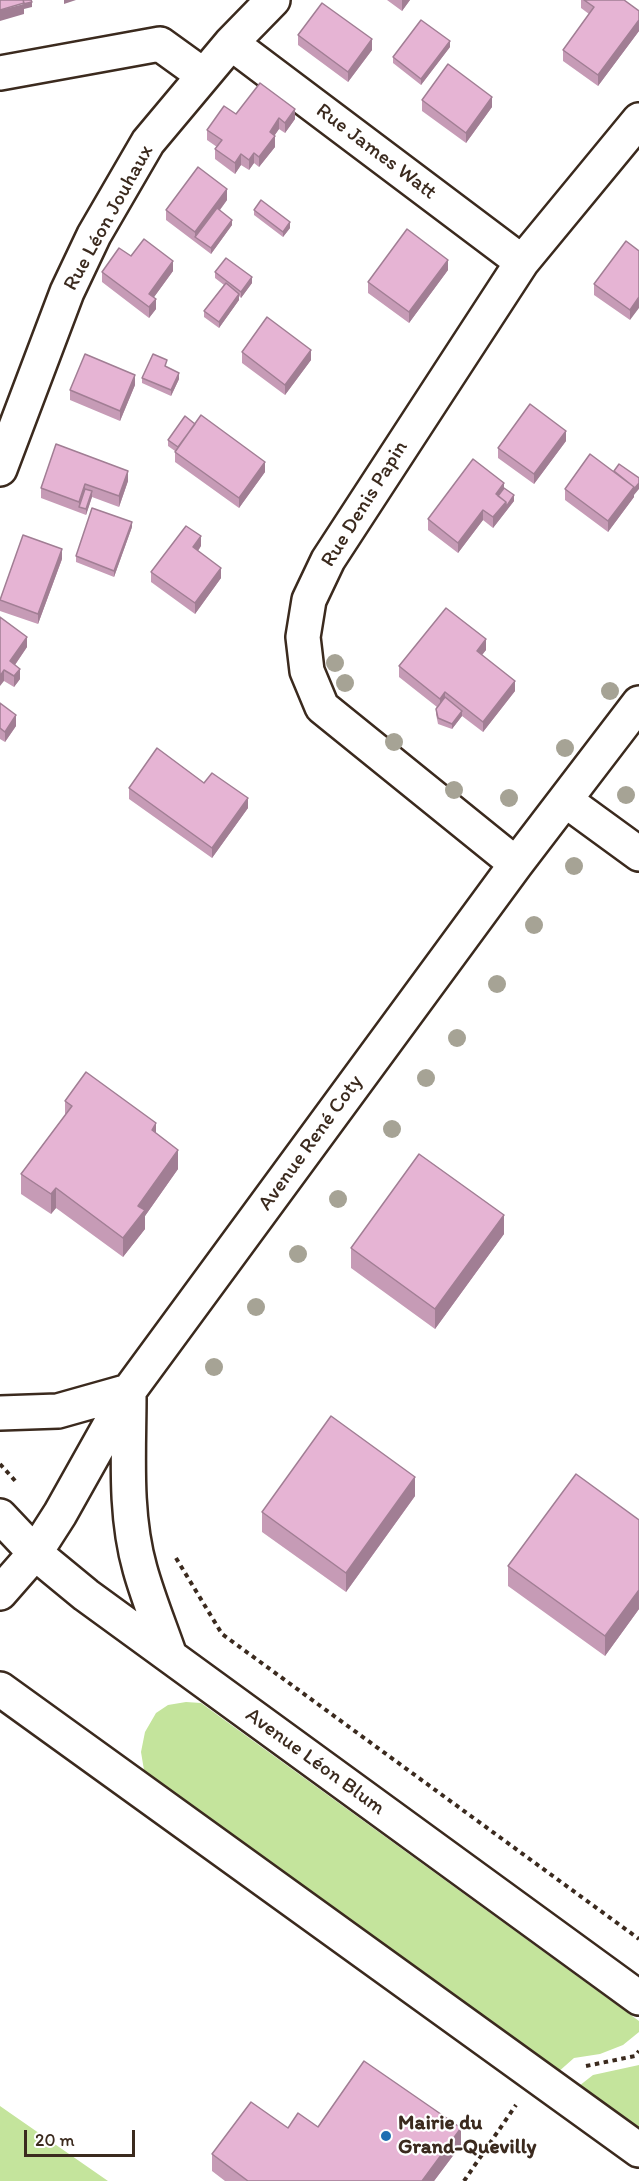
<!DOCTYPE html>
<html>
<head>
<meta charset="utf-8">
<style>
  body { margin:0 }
  #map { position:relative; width:639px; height:2181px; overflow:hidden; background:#fff; font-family:Itim,sans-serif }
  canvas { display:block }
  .scale { position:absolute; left:24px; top:2130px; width:111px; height:27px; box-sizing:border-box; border:3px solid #3b2a1e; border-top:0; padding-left:8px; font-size:18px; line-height:21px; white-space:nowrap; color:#3b2a1e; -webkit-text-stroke:4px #fff; paint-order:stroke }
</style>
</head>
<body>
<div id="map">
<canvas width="639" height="2181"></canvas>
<div class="scale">20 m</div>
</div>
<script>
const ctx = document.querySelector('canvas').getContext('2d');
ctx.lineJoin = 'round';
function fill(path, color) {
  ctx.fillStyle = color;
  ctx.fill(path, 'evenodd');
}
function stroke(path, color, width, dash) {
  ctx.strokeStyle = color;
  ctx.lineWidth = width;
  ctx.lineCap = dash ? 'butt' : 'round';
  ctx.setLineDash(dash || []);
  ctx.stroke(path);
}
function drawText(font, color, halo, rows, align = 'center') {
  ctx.font = font + ' Itim,sans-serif';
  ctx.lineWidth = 4.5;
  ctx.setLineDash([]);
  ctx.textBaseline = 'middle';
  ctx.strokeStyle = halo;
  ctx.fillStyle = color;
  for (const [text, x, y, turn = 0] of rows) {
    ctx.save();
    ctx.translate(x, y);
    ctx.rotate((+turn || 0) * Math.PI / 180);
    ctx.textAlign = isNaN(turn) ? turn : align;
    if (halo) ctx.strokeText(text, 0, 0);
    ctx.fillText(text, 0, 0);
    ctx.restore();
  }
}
fill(new Path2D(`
  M186,1702L201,1703L639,2021V2032L623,2045L600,2054L574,2058L557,2073L145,1776L141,1752L145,1732L156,1713L168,1705Z
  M639,2065V2131L579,2086L593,2075Z
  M0,2106L10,2113L108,2181H0Z`), '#c4e49c');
const minor = new Path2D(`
  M231,43L522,262
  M0,73L160,44L203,75
  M0,469L67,292L94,235L148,142L231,43L273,0
  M565,800L639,854
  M516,864L322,707L307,671L303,637L309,600L328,560L522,262L639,120
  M129,1394C129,1451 124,1513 140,1569C148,1598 160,1627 170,1656
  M0,1413L58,1411L129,1391
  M0,1516L35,1553L86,1595L639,1998
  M0,1593L35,1553L60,1514L129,1391L516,864L639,703
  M0,1689L639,2150`);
stroke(minor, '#3b2a1e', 38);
stroke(new Path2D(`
  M0,1464L18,1484
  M176,1558L222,1634L639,1939
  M586,2066L635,2056L639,2051
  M464,2181L516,2105`), '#3b2a1e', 4, [4.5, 4.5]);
stroke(minor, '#fff', 33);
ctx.fillStyle = '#a6a395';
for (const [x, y] of [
  [335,663],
  [345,683],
  [610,691],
  [394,742],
  [565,748],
  [454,790],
  [626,795],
  [509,798],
  [574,866],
  [534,925],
  [497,984],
  [457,1038],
  [426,1078],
  [392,1129],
  [338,1199],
  [298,1254],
  [256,1307],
  [214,1367]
]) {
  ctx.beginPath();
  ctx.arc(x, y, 9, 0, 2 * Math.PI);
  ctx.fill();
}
fill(new Path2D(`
  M387,0H410L402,11Z
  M581,0H624L639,11V31L598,86L563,61V50L589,14L581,8Z
  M298,35L372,50L348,82L298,45Z
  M450,47L421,85L393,63V57Z
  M422,100L492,107L466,143L422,111Z
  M236,114L295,119L285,133L279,129L274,136L275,147L259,167L254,163L249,170L241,165L235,174L215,159V149L217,147L207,140V130Z
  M227,200L220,210L232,225L211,254L166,220V210Z
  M254,210L290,228L283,237L254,215Z
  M639,251L630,320L594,295V284Z
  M131,256L173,271L154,297L156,309L149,318L102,282V272Z
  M448,270L409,323L368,293V282Z
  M215,272L252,283L241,298L239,296V300L219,328L204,317V311L224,285L215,278Z
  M242,352L311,360L285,395L242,363Z
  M167,366L166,367L179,379L171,396L142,383V378Z
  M135,385L120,421L70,400V390Z
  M195,424L265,472L239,508L175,462V451L168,446V440Z
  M566,441L534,484L498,458V448Z
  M56,444L128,481L119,507L92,497L86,515L41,498V488Z
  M504,488L514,501L493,528L483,520L458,553L428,530V519Z
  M565,489L634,495V497L608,532L565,500Z
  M132,527L114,577L76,562V556Z
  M201,546L198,551L221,578L195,614L151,582V572Z
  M62,559L38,624L0,611V600Z
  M0,617L27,647L15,665L20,679L14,687L4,681Z
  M486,650L482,655L515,691L483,732L462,716L452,729L438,724L436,714V709L437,707L399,677V666Z
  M0,703L16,726L5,742L0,739Z
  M204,783L248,808L212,858L129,799V788Z
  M65,1101L156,1133L178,1169L145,1216V1229L123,1257L56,1208L51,1214L21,1194V1174L65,1115Z
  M504,1234L435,1329L351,1268V1248Z
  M415,1496L346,1592L262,1532V1512Z
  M639,1520V1609L605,1656L508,1586V1566Z
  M318,2127L461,2145L434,2181H225L212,2171V2154L288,2128Z`), '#c69bb6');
fill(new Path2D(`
  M64,0H76L64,4Z
  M402,0H410L402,11Z
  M32,2V7L24,9V14L0,21V10Z
  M639,20V31L598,86V75Z
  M372,39V50L348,82V72Z
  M450,41V47L421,85V79Z
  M492,97V107L466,143V133Z
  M295,109V119L285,133V123Z
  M279,118V129L270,142V132Z
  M275,136V147L259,167V157Z
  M254,153V163L249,170V160Z
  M241,154V165L235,174V163Z
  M227,189V200L198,239L195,237V232Z
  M232,220V225L211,254V248Z
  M290,222V228L283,237V232Z
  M448,260V270L409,323V312Z
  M173,261V271L149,304V294Z
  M252,277V283L241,298V292Z
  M239,294V300L219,328V322Z
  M639,297V308L630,320V310Z
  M156,299V309L149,318V307Z
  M311,350V360L285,395V385Z
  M179,373V379L171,396V390Z
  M135,375V385L120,421V411Z
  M566,431V441L534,484V474Z
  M265,462V472L239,508V498Z
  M128,471V481L119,507V496Z
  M504,483V494L498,501L496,494Z
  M639,483V489L634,495V497L608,532V521L634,487Z
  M85,484V494L79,507V502Z
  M92,491V497L86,515V509Z
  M514,495V501L493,528V517L506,502Z
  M483,510V520L458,553V543Z
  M132,522V527L114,577V571Z
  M201,536V546L193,558V547Z
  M62,549V559L38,624V614Z
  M221,568V578L195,614V603Z
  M27,637V647L10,672V661Z
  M486,639V650L477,661V651Z
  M20,669V679L14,687V676Z
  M4,670V681L0,686V676Z
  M515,681V691L483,732V722Z
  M445,692V703L440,709V699Z
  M462,711V716L452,729V724Z
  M16,715V726L5,742V732Z
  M248,798V808L212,858V848Z
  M156,1123V1142L152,1130Z
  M178,1150V1169L145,1216V1229L123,1257V1238L138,1206Z
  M56,1188V1208L51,1214V1194Z
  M504,1215V1234L435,1329V1309Z
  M415,1477V1496L346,1592V1573Z
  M639,1590V1609L605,1656V1636Z
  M461,2128V2145L434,2181H422Z`), '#a17e94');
const building = new Path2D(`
  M0,0H23L24,3L0,10Z
  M23,0H31L32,2L23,4L24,3Z
  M584,0H624L639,11V20L598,75L563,50L594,7Z
  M322,3L372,39L348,72L298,35Z
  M421,20L450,41L421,79L393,57Z
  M448,64L492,97L466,133L422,100Z
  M260,83L295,109L285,123L279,118L270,132L275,136L259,157L254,153L249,160L241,154L235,163L215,149L222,140L207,130L224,106L236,114Z
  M198,167L227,189L195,232L166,210Z
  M261,200L290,222L283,232L254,210Z
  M217,208L232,220L211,248L195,237Z
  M407,229L448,260L409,312L368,282Z
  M144,239L173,261L149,294L156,299L149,307L102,272L119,248L131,256Z
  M626,241L639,251V297L630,310L594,284Z
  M226,258L252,277L241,292L215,272Z
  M226,283L239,294L219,322L204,311Z
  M267,317L311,350L285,385L242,352Z
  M85,354L135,375L120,411L70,390Z
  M153,354L167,360L165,366L179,373L171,390L142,378Z
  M530,404L566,431L534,474L498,448Z
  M201,415L265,462L239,498L175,452Z
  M185,416L195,424L178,447L168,440Z
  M56,444L128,471L119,496L85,484L79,502L41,488Z
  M590,454L634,487L608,521L565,489Z
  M473,459L504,483L496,494L506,502L493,517L483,510L458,543L428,519Z
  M619,464L639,478V483L634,489V487L614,471Z
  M504,488L514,495L506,507V502L498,496Z
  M85,489L92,491L86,509L79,507Z
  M92,508L132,522L114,571L76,556Z
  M186,526L201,536L193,547L221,568L195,603L151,572Z
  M23,535L62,549L38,614L0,600Z
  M446,608L486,639L477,651L515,681L483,722L445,692L440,699L399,666Z
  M0,617L27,637L10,661L20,669L14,676L4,670L0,676Z
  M445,697L462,711L452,724L438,718L436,709Z
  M0,703L16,715L5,732L0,728Z
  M157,748L204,783L212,773L248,798L212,848L129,788Z
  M86,1072L156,1123L152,1130L178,1150L138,1206L145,1210L123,1238L56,1188L51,1194L21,1174L72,1106L65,1101Z
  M419,1154L504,1215L435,1309L351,1248Z
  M331,1416L415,1477L346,1573L262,1512Z
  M576,1474L639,1520V1590L605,1636L508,1566Z
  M364,2061L461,2128L422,2181H248L212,2154L251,2102L288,2128L298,2113L318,2127Z`);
fill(building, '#e6b4d4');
stroke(building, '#a17e94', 1.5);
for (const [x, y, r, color] of [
  [386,2136,6,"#1f6fb2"]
]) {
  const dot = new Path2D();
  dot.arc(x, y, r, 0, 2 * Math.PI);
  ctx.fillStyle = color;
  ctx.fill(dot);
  stroke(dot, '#fff', 2);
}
drawText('21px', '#3b2a1e', '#fff', [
  ["Rue James Watt",376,152,37],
  ["Rue Léon Jouhaux",109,218,-61],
  ["Rue Denis Papin",365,504,-58],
  ["Avenue René Coty",311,1143,-54],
  ["Avenue Léon Blum",315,1762,36]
]);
drawText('bold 21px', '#3b2a1e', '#fff', [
  ["Mairie du",398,2124],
  ["Grand-Quevilly",398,2148]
], 'left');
</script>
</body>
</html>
